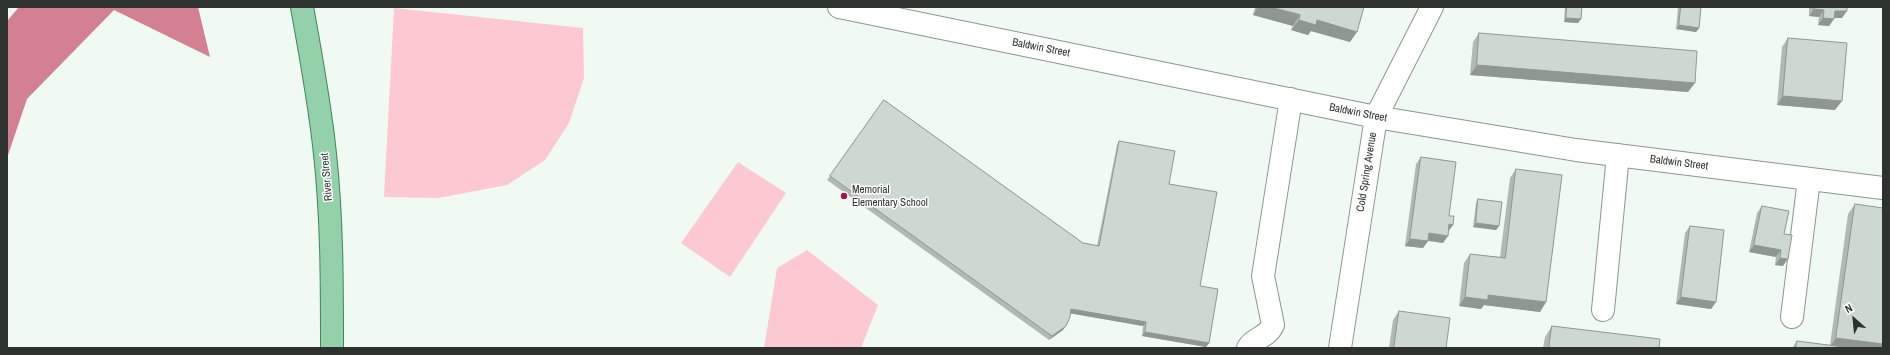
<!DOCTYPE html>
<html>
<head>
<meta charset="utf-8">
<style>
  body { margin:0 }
  #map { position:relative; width:1890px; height:355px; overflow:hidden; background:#f0faf2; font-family:"Archivo Narrow",sans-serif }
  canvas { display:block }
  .frame { position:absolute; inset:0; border:8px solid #2e322f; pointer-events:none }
  .north { position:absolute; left:1834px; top:299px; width:40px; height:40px; -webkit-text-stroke:3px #fff; paint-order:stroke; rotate:333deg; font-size:11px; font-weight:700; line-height:16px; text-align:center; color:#2e322f }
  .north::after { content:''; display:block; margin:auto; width:14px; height:18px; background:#2e322f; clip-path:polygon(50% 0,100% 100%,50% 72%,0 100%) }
</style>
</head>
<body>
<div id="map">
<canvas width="1890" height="355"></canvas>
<div class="frame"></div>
<div class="north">N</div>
</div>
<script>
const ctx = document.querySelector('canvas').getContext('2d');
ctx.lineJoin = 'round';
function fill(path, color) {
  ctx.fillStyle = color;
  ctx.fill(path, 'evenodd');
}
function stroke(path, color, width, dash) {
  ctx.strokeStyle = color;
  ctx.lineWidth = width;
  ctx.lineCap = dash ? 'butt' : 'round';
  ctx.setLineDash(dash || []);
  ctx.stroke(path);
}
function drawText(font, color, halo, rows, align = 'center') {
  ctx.font = font + ' "Archivo Narrow",sans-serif';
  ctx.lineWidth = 3;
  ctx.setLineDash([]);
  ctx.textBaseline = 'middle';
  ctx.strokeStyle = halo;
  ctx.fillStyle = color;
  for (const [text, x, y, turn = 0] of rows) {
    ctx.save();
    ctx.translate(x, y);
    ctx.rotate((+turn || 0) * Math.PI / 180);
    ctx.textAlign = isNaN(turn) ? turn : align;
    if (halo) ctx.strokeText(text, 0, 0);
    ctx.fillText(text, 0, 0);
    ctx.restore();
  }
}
fill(new Path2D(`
  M394,8L583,28L584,78L569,123L545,160L507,185L438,198L384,197Z
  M738,162L786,193L730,277L681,243Z
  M807,250L878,305L861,348H764L777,268Z`), '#fcc9d3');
fill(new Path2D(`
  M19,7H198L210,57L114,10L27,99L7,158V21Z`), '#d38093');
const minor = new Path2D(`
  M839,7L1376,117L1576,150L1883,188
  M1603,310L1618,155
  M1792,317L1809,179
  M1248,348C1253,338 1267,338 1273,325L1263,276L1291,99
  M1340,348L1376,117L1432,7`);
const major = new Path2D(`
  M302,7C311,56 320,105 325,154C332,218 332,283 332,348`);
stroke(minor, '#8d9790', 24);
stroke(major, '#41855b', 24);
stroke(minor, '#fff', 22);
stroke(major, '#93d1ab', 22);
fill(new Path2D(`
  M1255,7H1364L1350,42L1311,31L1308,35L1291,30L1293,26L1253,15Z
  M1565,7H1582L1581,19L1578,23L1564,22Z
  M1678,7H1701L1699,28L1696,32L1676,29Z
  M1809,7H1847L1842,18H1834L1829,26L1818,25L1819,17L1809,16Z
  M1479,33L1688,92L1470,75L1473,42Z
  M1788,38L1835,110L1777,105L1782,47Z
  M884,100L1083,243L1097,246L1117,145L1119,141L1169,184L1200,286L1209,343L1206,347L1142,336L1143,326L1070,313L1063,330L1049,340L827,180Z
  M1421,157L1449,216V231L1443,243L1428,241L1423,248L1405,246L1416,164Z
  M1516,169L1546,302L1540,312L1484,305L1481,309L1459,306L1464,263L1470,254L1500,257L1510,178Z
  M1478,199L1499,226L1496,230L1473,227L1476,203Z
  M1855,204L1883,348H1792L1797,341L1830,345L1848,214Z
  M1762,206L1784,234L1783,266L1775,265L1776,257L1749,252L1757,213Z
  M1690,226L1716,302L1711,309L1676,304L1685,233Z
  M1399,311L1446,348H1389L1393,320Z
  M1552,326L1659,348H1543L1545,337Z`), '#b0bab3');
fill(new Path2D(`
  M1258,7H1270L1300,15L1293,26L1253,15Z
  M1814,9L1824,10L1819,17L1809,16Z
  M1835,11H1847L1842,18H1830Z
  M1566,18L1581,19L1578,23L1564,22Z
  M1823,18L1834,19L1829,26L1818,25Z
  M1299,20H1317L1357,32L1350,42L1311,31L1308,35L1291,30Z
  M1679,25L1699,28L1696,32L1676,29Z
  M1477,65L1695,83L1688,92L1470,75Z
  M1783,96L1842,101L1835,110L1777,105Z
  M1476,223L1499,226L1496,230L1473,227Z
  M1449,224L1453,225L1448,232Z
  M1429,233L1448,236L1443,243L1424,240Z
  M1410,239L1428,241L1423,248L1405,246Z
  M1754,245L1781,250L1776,257L1749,252Z
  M1780,258L1788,259L1783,266L1775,265Z
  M1488,295L1546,302L1540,312L1484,305L1481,309L1459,306L1465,297Z
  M1681,297L1716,302L1711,309L1676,304Z
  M1071,309L1146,322L1143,326L1068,313Z
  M1066,326L1063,330L1049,340L1052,336Z
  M1145,332L1209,343L1206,347L1142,336Z
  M1836,338L1883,344V348H1829Z`), '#909792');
const building = new Path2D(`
  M1270,7H1364L1357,32L1317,20L1316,25L1299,20L1300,15Z
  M1567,7H1582L1581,19L1566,18Z
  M1681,7H1701L1699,28L1679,25Z
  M1814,7H1847V11H1835L1834,19L1823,18L1824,10L1814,9Z
  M1479,33L1697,51L1695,83L1477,65Z
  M1788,38L1847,43L1842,101L1783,96Z
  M884,100L1083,243L1099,246L1119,141L1175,151L1169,184L1217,192L1200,286L1218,289L1209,343L1145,332L1146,322L1071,309L1070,317L1066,326L1052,336L830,176Z
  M1421,157L1456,162L1449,216H1454L1453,225L1449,224L1448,236L1429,233L1428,241L1410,239Z
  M1516,169L1562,175L1546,302L1488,295V300L1465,297L1470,254L1505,258Z
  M1478,199L1502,202L1499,226L1476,223Z
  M1855,204L1883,208V344L1836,338Z
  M1762,206L1789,211L1784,234L1792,235L1788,259L1780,258L1781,250L1754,245Z
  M1690,226L1724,230L1716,302L1681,297Z
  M1399,311L1450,318L1446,348H1394Z
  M1552,326L1660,339L1659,348H1549Z
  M1797,341L1851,348H1796Z`);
fill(building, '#cdd8d0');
stroke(building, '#909792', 1);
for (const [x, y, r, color] of [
  [844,196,4,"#a7144d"]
]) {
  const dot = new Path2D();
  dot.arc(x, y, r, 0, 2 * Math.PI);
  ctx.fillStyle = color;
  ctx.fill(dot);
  stroke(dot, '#fff', 1.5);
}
drawText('11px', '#2e322f', '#fff', [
  ["Baldwin Street",1041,48,11],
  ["Baldwin Street",1358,113,11],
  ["Baldwin Street",1679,163,7],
  ["Cold Spring Avenue",1367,172,-81],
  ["River Street",327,177,-95]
]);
drawText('11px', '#2e322f', '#fff', [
  ["Memorial",852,190],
  ["Elementary School",852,203]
], 'left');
</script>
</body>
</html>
